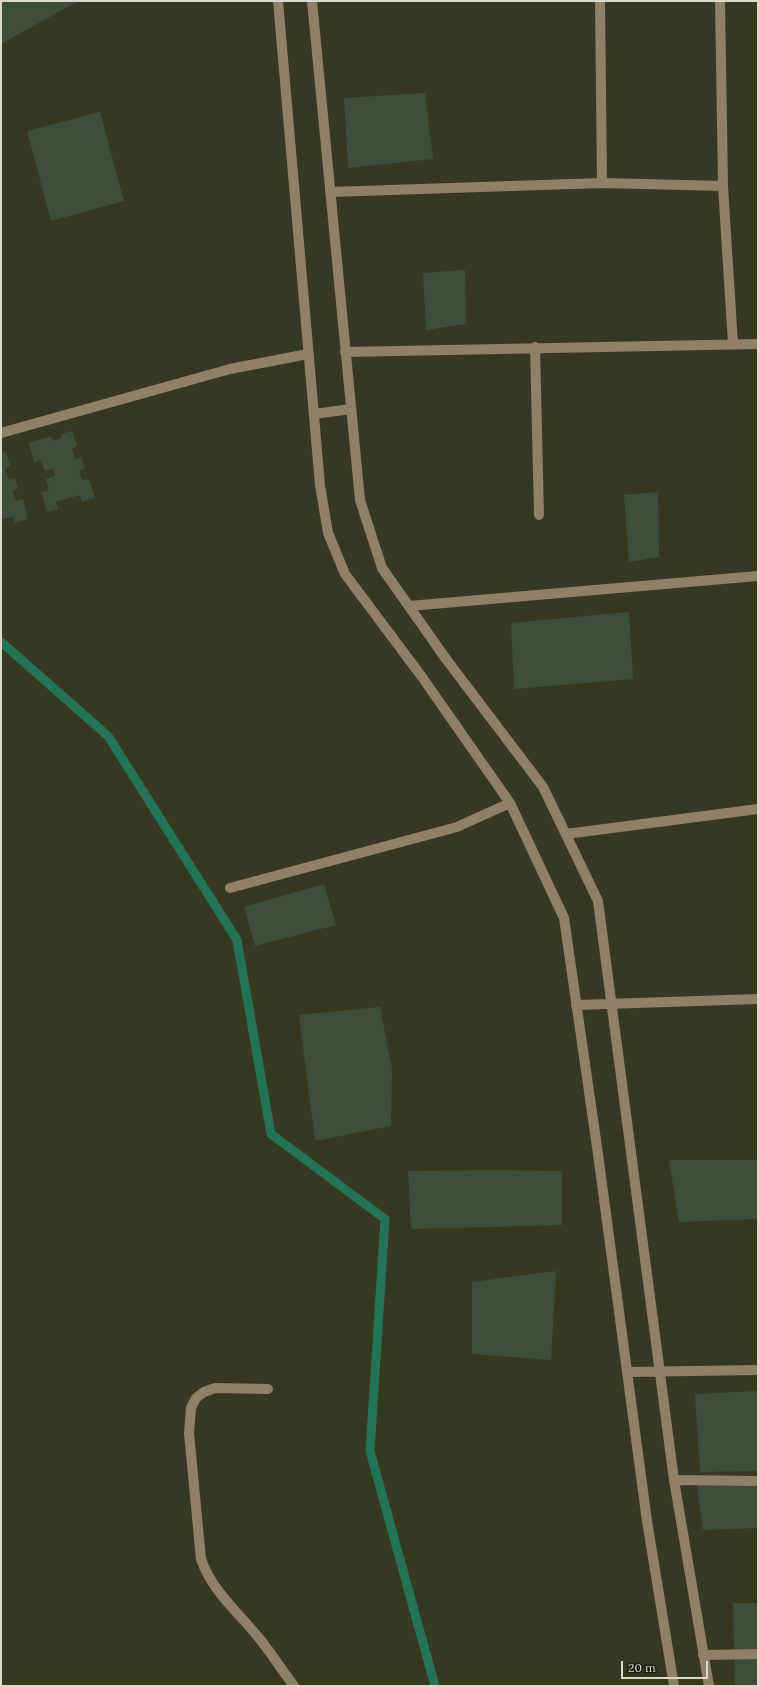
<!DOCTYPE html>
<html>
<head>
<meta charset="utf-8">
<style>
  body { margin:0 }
  #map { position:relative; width:759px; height:1687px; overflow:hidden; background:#373822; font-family:Lora,serif }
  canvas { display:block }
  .frame { position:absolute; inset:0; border:2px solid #d9dacc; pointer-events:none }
  .scale { position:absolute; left:621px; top:1661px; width:87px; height:18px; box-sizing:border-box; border:2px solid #d9dacc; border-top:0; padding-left:5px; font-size:12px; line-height:14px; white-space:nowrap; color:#d9dacc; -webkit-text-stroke:3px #1e1f15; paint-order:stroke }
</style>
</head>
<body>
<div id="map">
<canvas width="759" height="1687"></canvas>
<div class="frame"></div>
<div class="scale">20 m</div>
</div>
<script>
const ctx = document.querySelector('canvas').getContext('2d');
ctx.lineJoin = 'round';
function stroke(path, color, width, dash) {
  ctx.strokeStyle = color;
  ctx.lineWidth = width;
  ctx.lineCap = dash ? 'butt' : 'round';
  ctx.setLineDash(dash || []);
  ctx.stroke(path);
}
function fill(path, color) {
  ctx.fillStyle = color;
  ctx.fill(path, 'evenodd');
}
stroke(new Path2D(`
  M1,642L108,736L237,940L271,1134L385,1219L370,1451L435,1686`), '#237457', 9);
fill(new Path2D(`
  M1,1H78L1,44Z
  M425,93L433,159L348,168L344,98Z
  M100,112L124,201L51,221L27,131Z
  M465,270L466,324L426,330L423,273Z
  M72,431L77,445L72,449L75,459L81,457L85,468L79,471L82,480L89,479L95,498L82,502L80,495L56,502L58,509L47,512L41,492L49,490L46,479L55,476L53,469L45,471L41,460L34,462L29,443L51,436L53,441L62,438L61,434Z
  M6,452L10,465L5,470L9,480L15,478L18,488L13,492L16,501L23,499L28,519L15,523L14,516L1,520V453Z
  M658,492L659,557L629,562L624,495Z
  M629,612L633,679L514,689L511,623Z
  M324,884L336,925L255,946L244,907Z
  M380,1007L392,1069L391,1126L315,1141L299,1015Z
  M669,1160H758V1219L679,1222Z
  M493,1170L562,1171V1225L411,1229L408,1171Z
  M556,1271L551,1360L472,1354V1282Z
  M758,1391V1471L700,1472L695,1394Z
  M697,1484H758V1528L703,1530Z
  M733,1603H758V1686H735Z`), '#3e4d39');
stroke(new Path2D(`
  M278,1L320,485L328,533L345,574L422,677L510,803L564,918L598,1154L647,1521L674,1686
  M312,1L360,500L382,568L446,659L543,787L598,901L674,1480L709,1686
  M720,1L723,186
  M602,183L723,186L733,344
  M330,192L602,183L600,1
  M535,347L539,515
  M345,352L758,344
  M314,414L351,409
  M1,433L230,369L308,354
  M409,606L758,576
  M566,834L758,809
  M230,888L457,827L510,803
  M576,1005L758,999
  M627,1372L758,1370
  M268,1389L215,1388L204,1392L196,1398L191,1408L189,1433L201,1559C212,1591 238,1612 259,1638C271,1653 282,1670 294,1686
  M674,1480L758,1481
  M703,1655L758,1654`), '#8e8167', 10);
</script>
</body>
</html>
